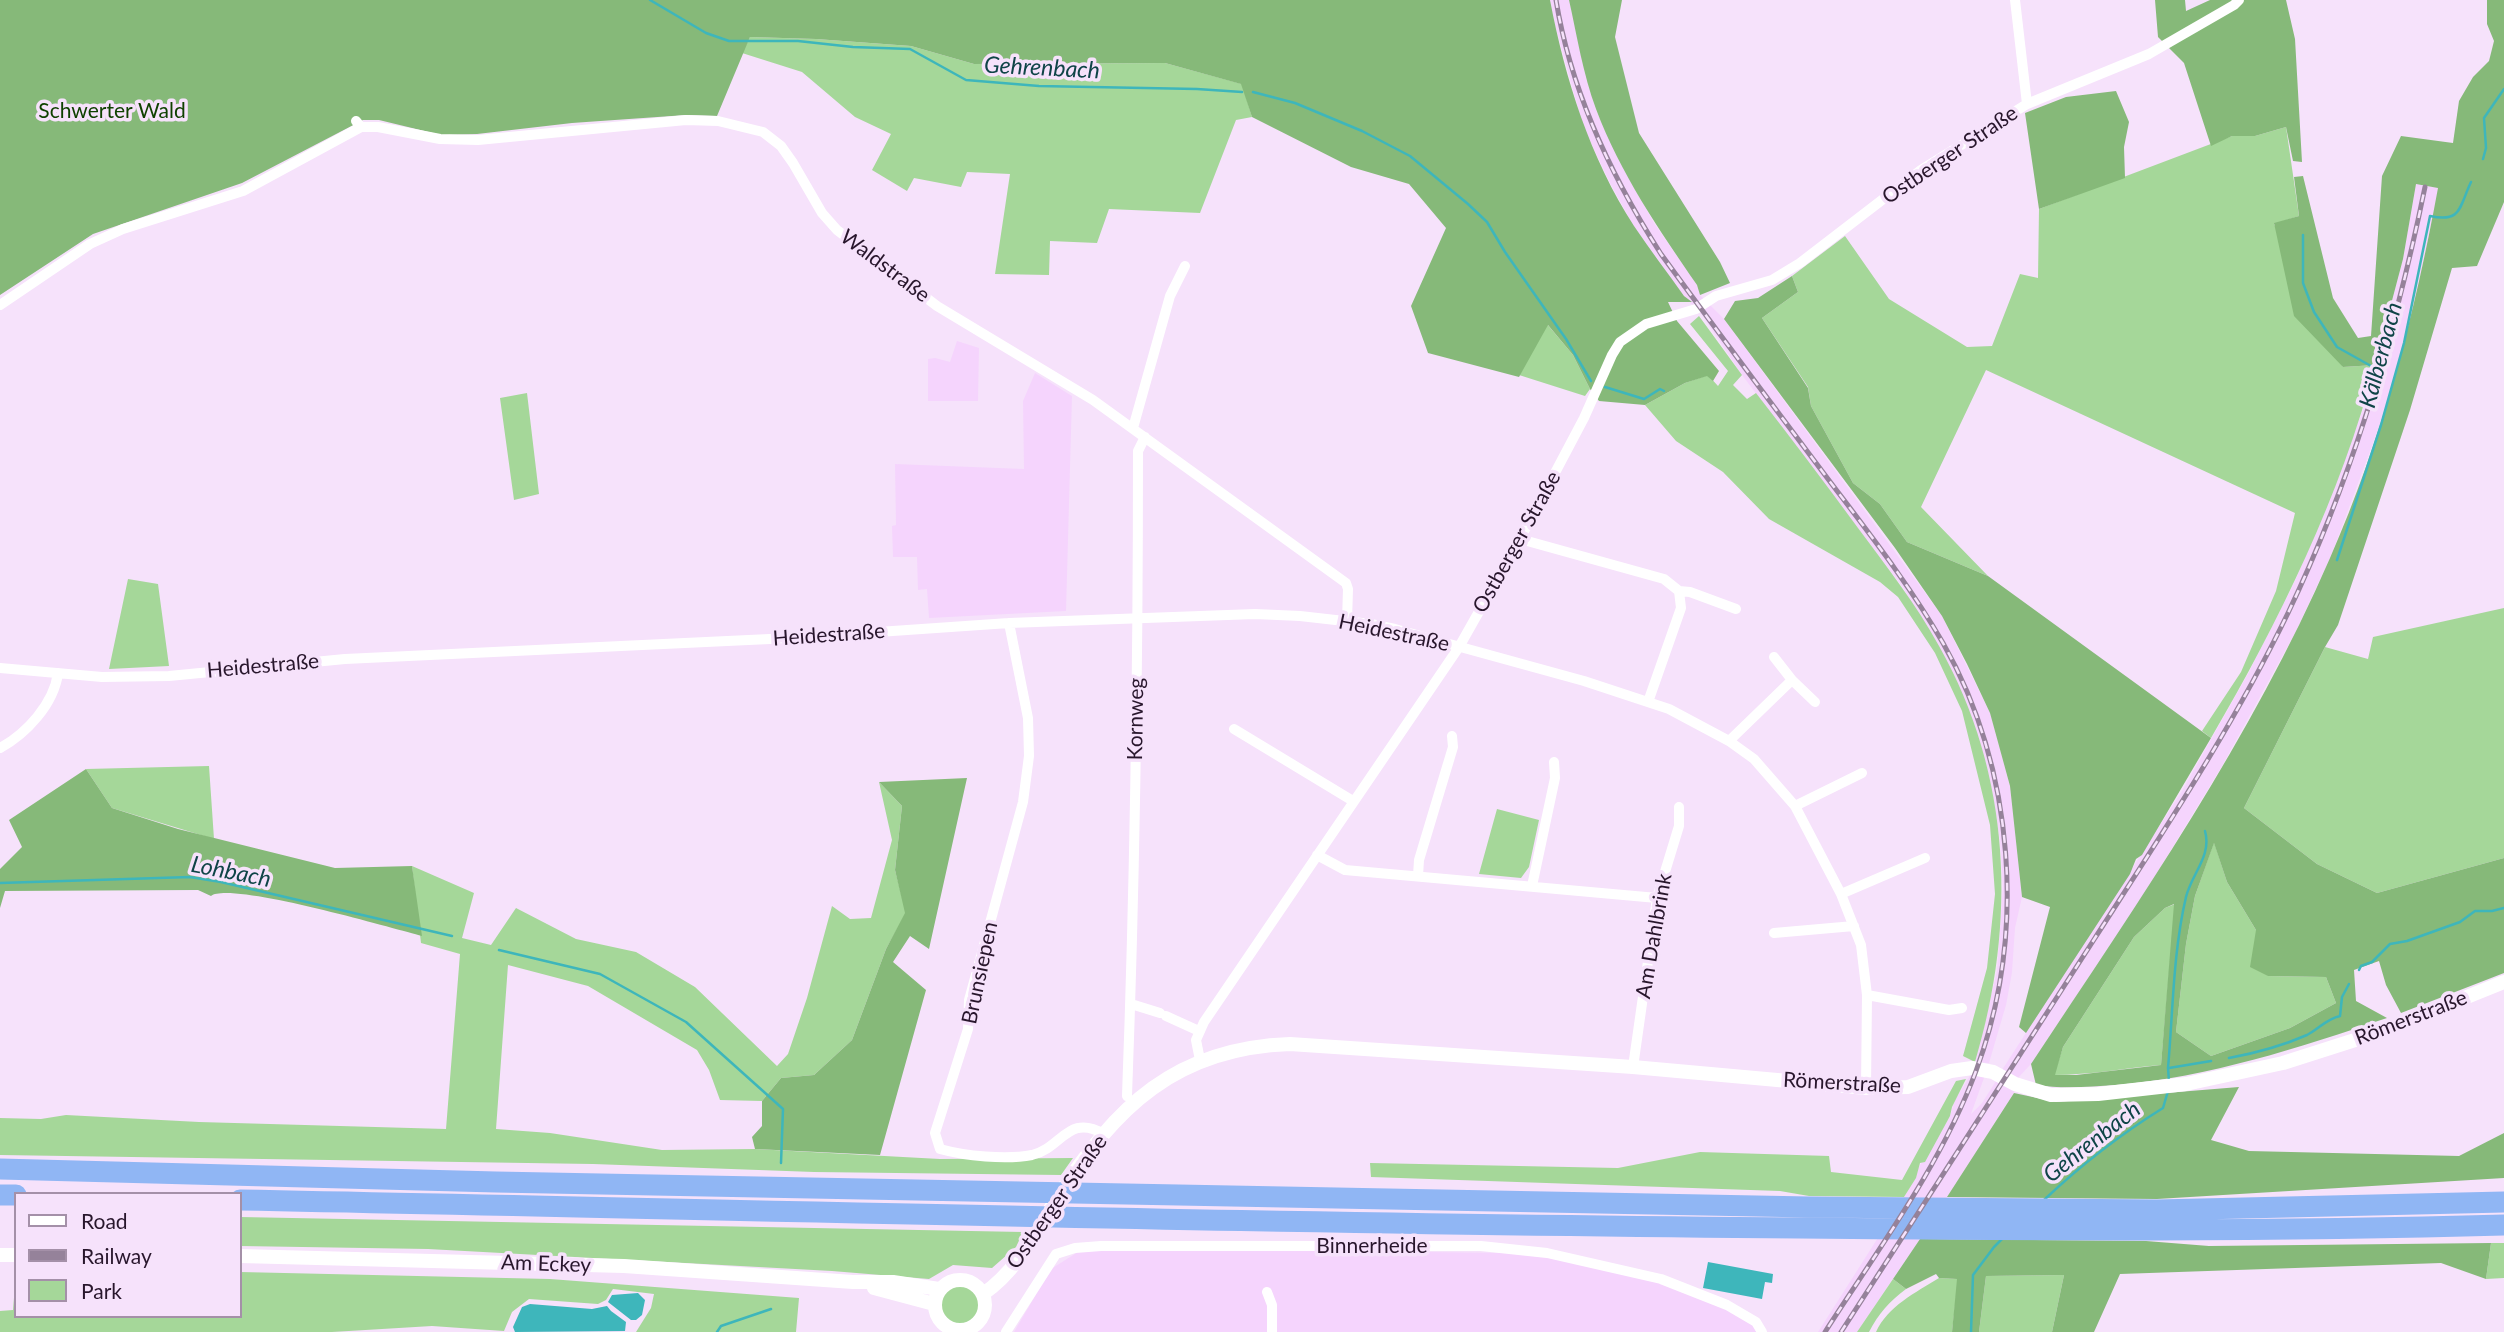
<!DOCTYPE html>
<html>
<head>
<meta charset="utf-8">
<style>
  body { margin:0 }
  #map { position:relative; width:2504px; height:1332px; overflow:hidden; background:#f6e2fb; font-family:Lato,sans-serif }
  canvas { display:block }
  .legend { position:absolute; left:14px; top:1192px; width:228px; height:126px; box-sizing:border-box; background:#f6e2fb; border:2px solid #a490a8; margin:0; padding:9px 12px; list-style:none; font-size:21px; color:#28162c }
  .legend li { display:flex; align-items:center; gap:14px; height:35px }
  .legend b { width:35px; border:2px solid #a490a8 }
</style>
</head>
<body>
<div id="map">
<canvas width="2504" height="1332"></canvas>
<ul class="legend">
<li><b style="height:9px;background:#fff"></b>Road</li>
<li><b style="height:9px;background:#95829a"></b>Railway</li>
<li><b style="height:19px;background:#a5d799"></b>Park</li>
</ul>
</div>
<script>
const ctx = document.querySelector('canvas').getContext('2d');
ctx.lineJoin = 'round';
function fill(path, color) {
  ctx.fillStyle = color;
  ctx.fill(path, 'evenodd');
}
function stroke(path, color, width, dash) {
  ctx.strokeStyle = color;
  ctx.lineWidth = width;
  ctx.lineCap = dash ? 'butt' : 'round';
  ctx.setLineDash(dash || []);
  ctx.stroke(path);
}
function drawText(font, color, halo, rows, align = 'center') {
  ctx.font = font + ' Lato,sans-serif';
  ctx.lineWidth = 7;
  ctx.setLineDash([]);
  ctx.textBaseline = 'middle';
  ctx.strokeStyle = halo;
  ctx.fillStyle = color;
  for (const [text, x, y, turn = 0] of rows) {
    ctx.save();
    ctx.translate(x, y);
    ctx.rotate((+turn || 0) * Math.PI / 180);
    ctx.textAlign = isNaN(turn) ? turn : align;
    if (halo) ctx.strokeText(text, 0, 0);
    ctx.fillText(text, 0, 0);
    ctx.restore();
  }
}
fill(new Path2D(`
  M1550,0H1569L1586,78L1596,110L1620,162L1654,223L1697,285L1700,295L1724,319L1942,616L1990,713L2010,786L2022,897L2015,928L2012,972L2006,1005L1989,1063L1975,1062L1997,971L2003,886L2000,841L1992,791L1970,714L1904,589L1742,375L1702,315L1684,296L1633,225L1609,181L1583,126L1555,25Z
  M2416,184L2439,187L2408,333L2392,392L2331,556L2295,633L2222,766L2146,891L2031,1064L2017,1079L2002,1070L2182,791L2249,672L2296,579L2334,487L2365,404L2403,259Z
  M957,341L979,348L978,401H928V359L935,358L950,362Z
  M1035,373L1072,396L1066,611L929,618L927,589L918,590L917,557H893L892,526L896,525L895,464L1024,469L1023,401Z
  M1971,1074L1985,1075L1971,1114L1982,1103L1998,1078L2013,1087L2014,1093L1920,1239L1857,1332H1818L1916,1178L1917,1170L1950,1116L1955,1100Z
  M1098,1248L1509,1253L1566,1258L1674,1282L1767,1330V1332H1014L1051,1269L1078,1252Z`), '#f5d4fd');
fill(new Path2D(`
  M750,37L816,39L911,46L974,64L1165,63L1242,84L1252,117L1236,120L1200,213L1109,209L1097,243L1050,241L1049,275L995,274L1010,174L967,172L961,187L914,178L907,191L872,170L891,134L855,117L802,72L742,53Z
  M2286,127L2299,216L2274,224L2343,367L2375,365C2341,495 2279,622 2211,738L2202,731L2241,672L2276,591L2295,513L1986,370L1921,507L1988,576L1907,542L1880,504L1853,483L1811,406L1808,387L1762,318L1798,292L1792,276L1845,236L1889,299L1967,347L1992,346L2020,274L2038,278L2039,209L2232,136H2255Z
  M1699,316L1742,375L1733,385L1747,399L1756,393C1791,438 1825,483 1858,528C1887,567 1916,604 1939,646C2012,775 2017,923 1975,1062L1963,1056L1987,968L1995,894L1990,825L1962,711L1935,653L1898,597L1880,582L1769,519L1723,472L1676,441L1645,405L1685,383L1708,375L1718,386L1728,371L1690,324Z
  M1547,324L1573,355L1590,389L1585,396L1519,375Z
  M527,393L539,494L514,500L500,398Z
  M128,579L158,584L169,666L109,669Z
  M2504,608V858L2377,893L2317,864L2244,808L2325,647L2368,659L2373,637Z
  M209,766L214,839L112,808L86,769Z
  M879,782L902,806L895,870L906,913L886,949L852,1040L814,1075L781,1078L762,1101L720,1100L709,1070L697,1050L588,986L508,965L496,1129L550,1133L662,1150L755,1149L940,1159L1073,1158L1061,1175L814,1172L593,1164L0,1155V1118L41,1119L66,1115L199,1122L446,1129L460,954L421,943L412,866L474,893L462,938L491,945L516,908L576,939L636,952L695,987L777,1066L788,1054L807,998L832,906L850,919L871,918L892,840Z
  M1497,809L1539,820L1529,867L1521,878L1479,874Z
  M2214,842L2227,882L2256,930L2268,976L2326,977L2336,1003L2290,1028L2211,1056L2176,1032L2186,944L2195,896Z
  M2175,904L2161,1065C2125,1068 2090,1075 2054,1075L2063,1047L2134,937L2165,908Z
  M1966,1079L1952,1107L1950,1116L1925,1162L1920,1163L1916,1178L1904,1197L1809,1196L1780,1191L1371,1177L1370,1163L1618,1168L1700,1152L1829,1156L1831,1172L1902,1180L1956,1081Z
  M240,1217L1023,1232L1016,1247L992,1268L953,1265L929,1279L832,1271L428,1249L240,1246Z
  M2491,1243H2504V1278L2486,1279Z
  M240,1272L550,1279L799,1298L796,1332H636L651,1308L654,1294L613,1289L606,1300L598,1304L529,1299L512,1312L504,1331L432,1326L332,1332H0V1311L13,1310L16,1273V1316H240Z
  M2064,1275L2052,1332H1979L1986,1276Z
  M1939,1278L1958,1279L1952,1332H1876C1888,1306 1915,1293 1939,1278Z
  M1893,1279L1906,1289C1889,1302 1879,1313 1869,1332H1857Z
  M939 1305a20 20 0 1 1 40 0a20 20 0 1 1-40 0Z`), '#a5d799');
fill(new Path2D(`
  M0,0H1550C1565,79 1590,158 1634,226C1650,250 1668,273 1684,296L1692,302H1668L1677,321L1719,371L1713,381L1707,376L1685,383L1645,405L1599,401L1590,389L1573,355L1548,325L1519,377L1428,353L1411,306L1446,228L1409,184L1351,167L1252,117L1241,84L1165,63L974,64L911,46L816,39L750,37L717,116L686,115L572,123L477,134L441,135L379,120H363L242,183L93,234L0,295Z
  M1569,0H1622L1615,37L1639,133L1720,262L1730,283L1700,295L1697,285C1659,230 1620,173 1596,109C1583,74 1577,36 1569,0Z
  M2155,0H2185L2186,11L2210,0H2286L2295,39L2302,162L2293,161L2286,127L2255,136H2232L2211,146L2184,63L2158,37Z
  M2487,0H2504V202L2477,266L2452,268L2410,410L2338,625L2325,647L2244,808L2317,864L2377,893L2504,858V973L2401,1013L2386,985L2379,961L2354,970L2356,1001L2387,1018C2298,1048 2210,1077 2116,1085C2089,1087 2062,1089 2036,1085L2031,1064C2139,901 2252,738 2330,558C2382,440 2415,314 2438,188L2416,184L2403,259L2375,365L2343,367L2294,316L2274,223L2299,216L2294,177L2303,176L2333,298L2358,338L2371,336L2382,176L2401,136L2453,143L2459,101L2473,77L2489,61L2494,41L2487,24ZM2214,843L2227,882L2256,930L2250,967L2268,976L2326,977L2336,1003L2290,1028L2211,1056L2176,1032L2186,944L2195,896ZM2174,904L2161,1065L2076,1075H2055L2063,1047L2134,937L2165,908Z
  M2116,91L2129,122L2124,147L2125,178L2039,209L2025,113L2066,97Z
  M1792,276L1798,292L1762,318L1808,388L1811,406L1853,483L1880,504L1907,542L1988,576L2211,738L2142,855L2136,859L2130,874L2026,1033L2019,1027L2050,907L2022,897L2010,786L1990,713L1967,664L1942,616L1895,548L1724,319L1735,301L1758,298Z
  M86,769L112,808L178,829L335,868L412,866L422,936C391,928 230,881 211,896L198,890L5,891L0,908V869L22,847L9,820Z
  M967,778L929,949L910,936L893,962L926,990L880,1155L755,1149L752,1137L762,1126V1101L781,1078L814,1075L852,1040L886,949L905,913L895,870L902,806L879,782Z
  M2239,1087L2211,1140L2249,1151L2459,1156L2504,1133V1178L2157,1199L1947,1197L2014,1093L2056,1102Z
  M1920,1239L2146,1241L2209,1246L2491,1243L2486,1279L2441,1263L2120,1274L2094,1332H2052L2064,1275L1986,1276L1979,1332H1952L1957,1279L1939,1278L1936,1274L1906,1289L1893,1279Z`), '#86b979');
fill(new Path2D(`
  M1708,1262L1773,1274L1772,1283L1765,1282L1762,1299L1703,1288Z
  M638,1293L645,1300L642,1315L636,1320H631L608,1302L612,1295Z
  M530,1304L592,1309L607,1306L611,1311L626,1322L625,1331L515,1332L513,1327L522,1307Z`), '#3eb6bb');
stroke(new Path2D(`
  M650,0L706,33L729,41H798L853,47L910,49L966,80L1039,86L1197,89L1242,92
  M1253,92L1295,103L1362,131L1410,156L1468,204L1487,222L1505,252L1566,339L1591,381
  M2483,159L2486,148L2484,118L2504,89
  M2303,235V283L2314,312L2337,347L2371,366
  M1605,387L1644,399L1660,389L1664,391
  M2337,560L2381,425L2404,343L2430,216C2462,223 2459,207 2471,182
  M0,883L190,877L221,882L452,936
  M499,950L600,974L686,1022L783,1109L781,1163
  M2359,970L2361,966L2372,962L2390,944L2407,941L2460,922L2475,911H2492L2504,908
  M2229,1058C2256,1053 2282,1046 2307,1035C2319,1029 2326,1019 2340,1016L2342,997L2349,984
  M2169,1068L2211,1061
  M2169,1081L2168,1068C2173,1012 2173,952 2186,897C2192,873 2212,856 2205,831
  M2044,1200C2080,1166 2121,1134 2163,1108L2168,1091
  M717,1332L721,1326L771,1309
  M1971,1332L1973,1275L1994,1247L2003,1238`), '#3eb6bb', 2.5);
stroke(new Path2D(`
  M2015,0L2027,104
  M356,121L361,127H378L440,139L478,140L686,120L718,121L763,132L781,146L793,163L822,213L837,230L937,306L1093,400L1346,583L1348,589L1347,621
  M0,305L90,244L123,229L243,191L361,127
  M1133,428L1170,296L1185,266
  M1520,539L1664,579L1679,591L1681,608L1648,702
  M1679,591L1690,592L1736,609
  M1009,623L1028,718L1029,756L1023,802L969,1000L968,1029L935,1133L940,1149C965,1156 1006,1160 1032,1155C1062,1148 1068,1113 1104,1134
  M0,668L102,677L169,676L345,659L791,638L1009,623L1255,614L1300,616L1371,624L1395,629L1584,681L1669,709L1729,741L1754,759L1795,806L1841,894L1861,945L1867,995L1866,1088
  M1792,680L1815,702
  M1234,729L1353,801
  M1729,741L1792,680L1774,657
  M0,748C26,734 54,704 58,673
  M1795,806L1862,773
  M1317,855L1345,870L1657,898
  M1418,876L1419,860L1453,747L1452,736
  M1532,886L1555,778L1554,762
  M1841,894L1925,858
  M1774,933L1854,926
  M1867,995L1949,1010L1962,1008
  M1131,1004L1160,1013
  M1166,1016L1199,1031
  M1200,1060L1196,1040L1204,1022L1459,647L1520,539L1584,418L1612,355L1620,342L1646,324L1696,309L1716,296L1772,280L1800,263L1921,170L2027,104L2149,54L2234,5L2239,0
  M1633,1067L1657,898L1679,826V807
  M1127,1096C1135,881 1138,666 1138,451L1145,437
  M1267,1292L1272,1305V1332
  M1006,1332L1056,1254L1075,1248L1101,1246H1481L1547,1253L1661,1279L1727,1305L1756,1322L1762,1332`), '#fff', 10);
stroke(new Path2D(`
  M0,1255H16
  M240,1256L624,1266L853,1282H893L939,1289
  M935 1305a25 25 0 1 1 50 0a25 25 0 1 1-50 0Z
  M874,1288L934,1304
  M983,1294C1018,1270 1035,1233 1057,1198C1116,1106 1176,1048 1290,1044L1633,1067L1866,1088L1908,1087L1951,1071L1972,1068L1993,1072L2015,1084L2051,1095L2098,1094L2186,1084L2283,1063L2380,1032L2504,982`), '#fff', 14);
stroke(new Path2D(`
  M0,1169L496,1182L1809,1207L2157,1210L2504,1202
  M0,1195H16
  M240,1200C759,1210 1279,1224 1799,1228C2034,1230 2269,1232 2504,1225`), '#90b6f4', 21);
const rail = new Path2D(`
  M1556,0C1571,92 1611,176 1661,254C1714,327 1768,399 1822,471C1864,527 1908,582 1943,643C2015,770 2027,934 1976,1071C1941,1165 1879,1248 1825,1332
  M1841,1332C1926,1201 2011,1069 2095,938C2163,832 2233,727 2288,613C2353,477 2395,334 2425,187`);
stroke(rail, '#95829a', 5);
stroke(rail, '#f6e2fb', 2.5, [8]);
drawText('21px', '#0f4100', '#f6e2fb', [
  ["Schwerter Wald",112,111]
]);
drawText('21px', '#28162c', '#f6e2fb', [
  ["Ostberger Straße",1950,155,-34],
  ["Waldstraße",885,266,37],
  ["Ostberger Straße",1517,542,-61],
  ["Heidestraße",1394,633,12],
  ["Heidestraße",829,635,-4],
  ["Heidestraße",263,666,-5],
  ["Kornweg",1136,719,-89],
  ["Am Dahlbrink",1654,936,-80],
  ["Brunsiepen",980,973,-78],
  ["Römerstraße",2411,1018,-21],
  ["Römerstraße",1842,1083,3],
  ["Ostberger Straße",1057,1202,-55],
  ["Binnerheide",1372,1246],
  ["Am Eckey",546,1264,2]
]);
drawText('italic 23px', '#0f4447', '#f6e2fb', [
  ["Gehrenbach",1042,68,3],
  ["Kälberbach",2381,355,-75],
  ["Lohbach",231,872,11],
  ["Gehrenbach",2092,1142,-38]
]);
</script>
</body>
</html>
